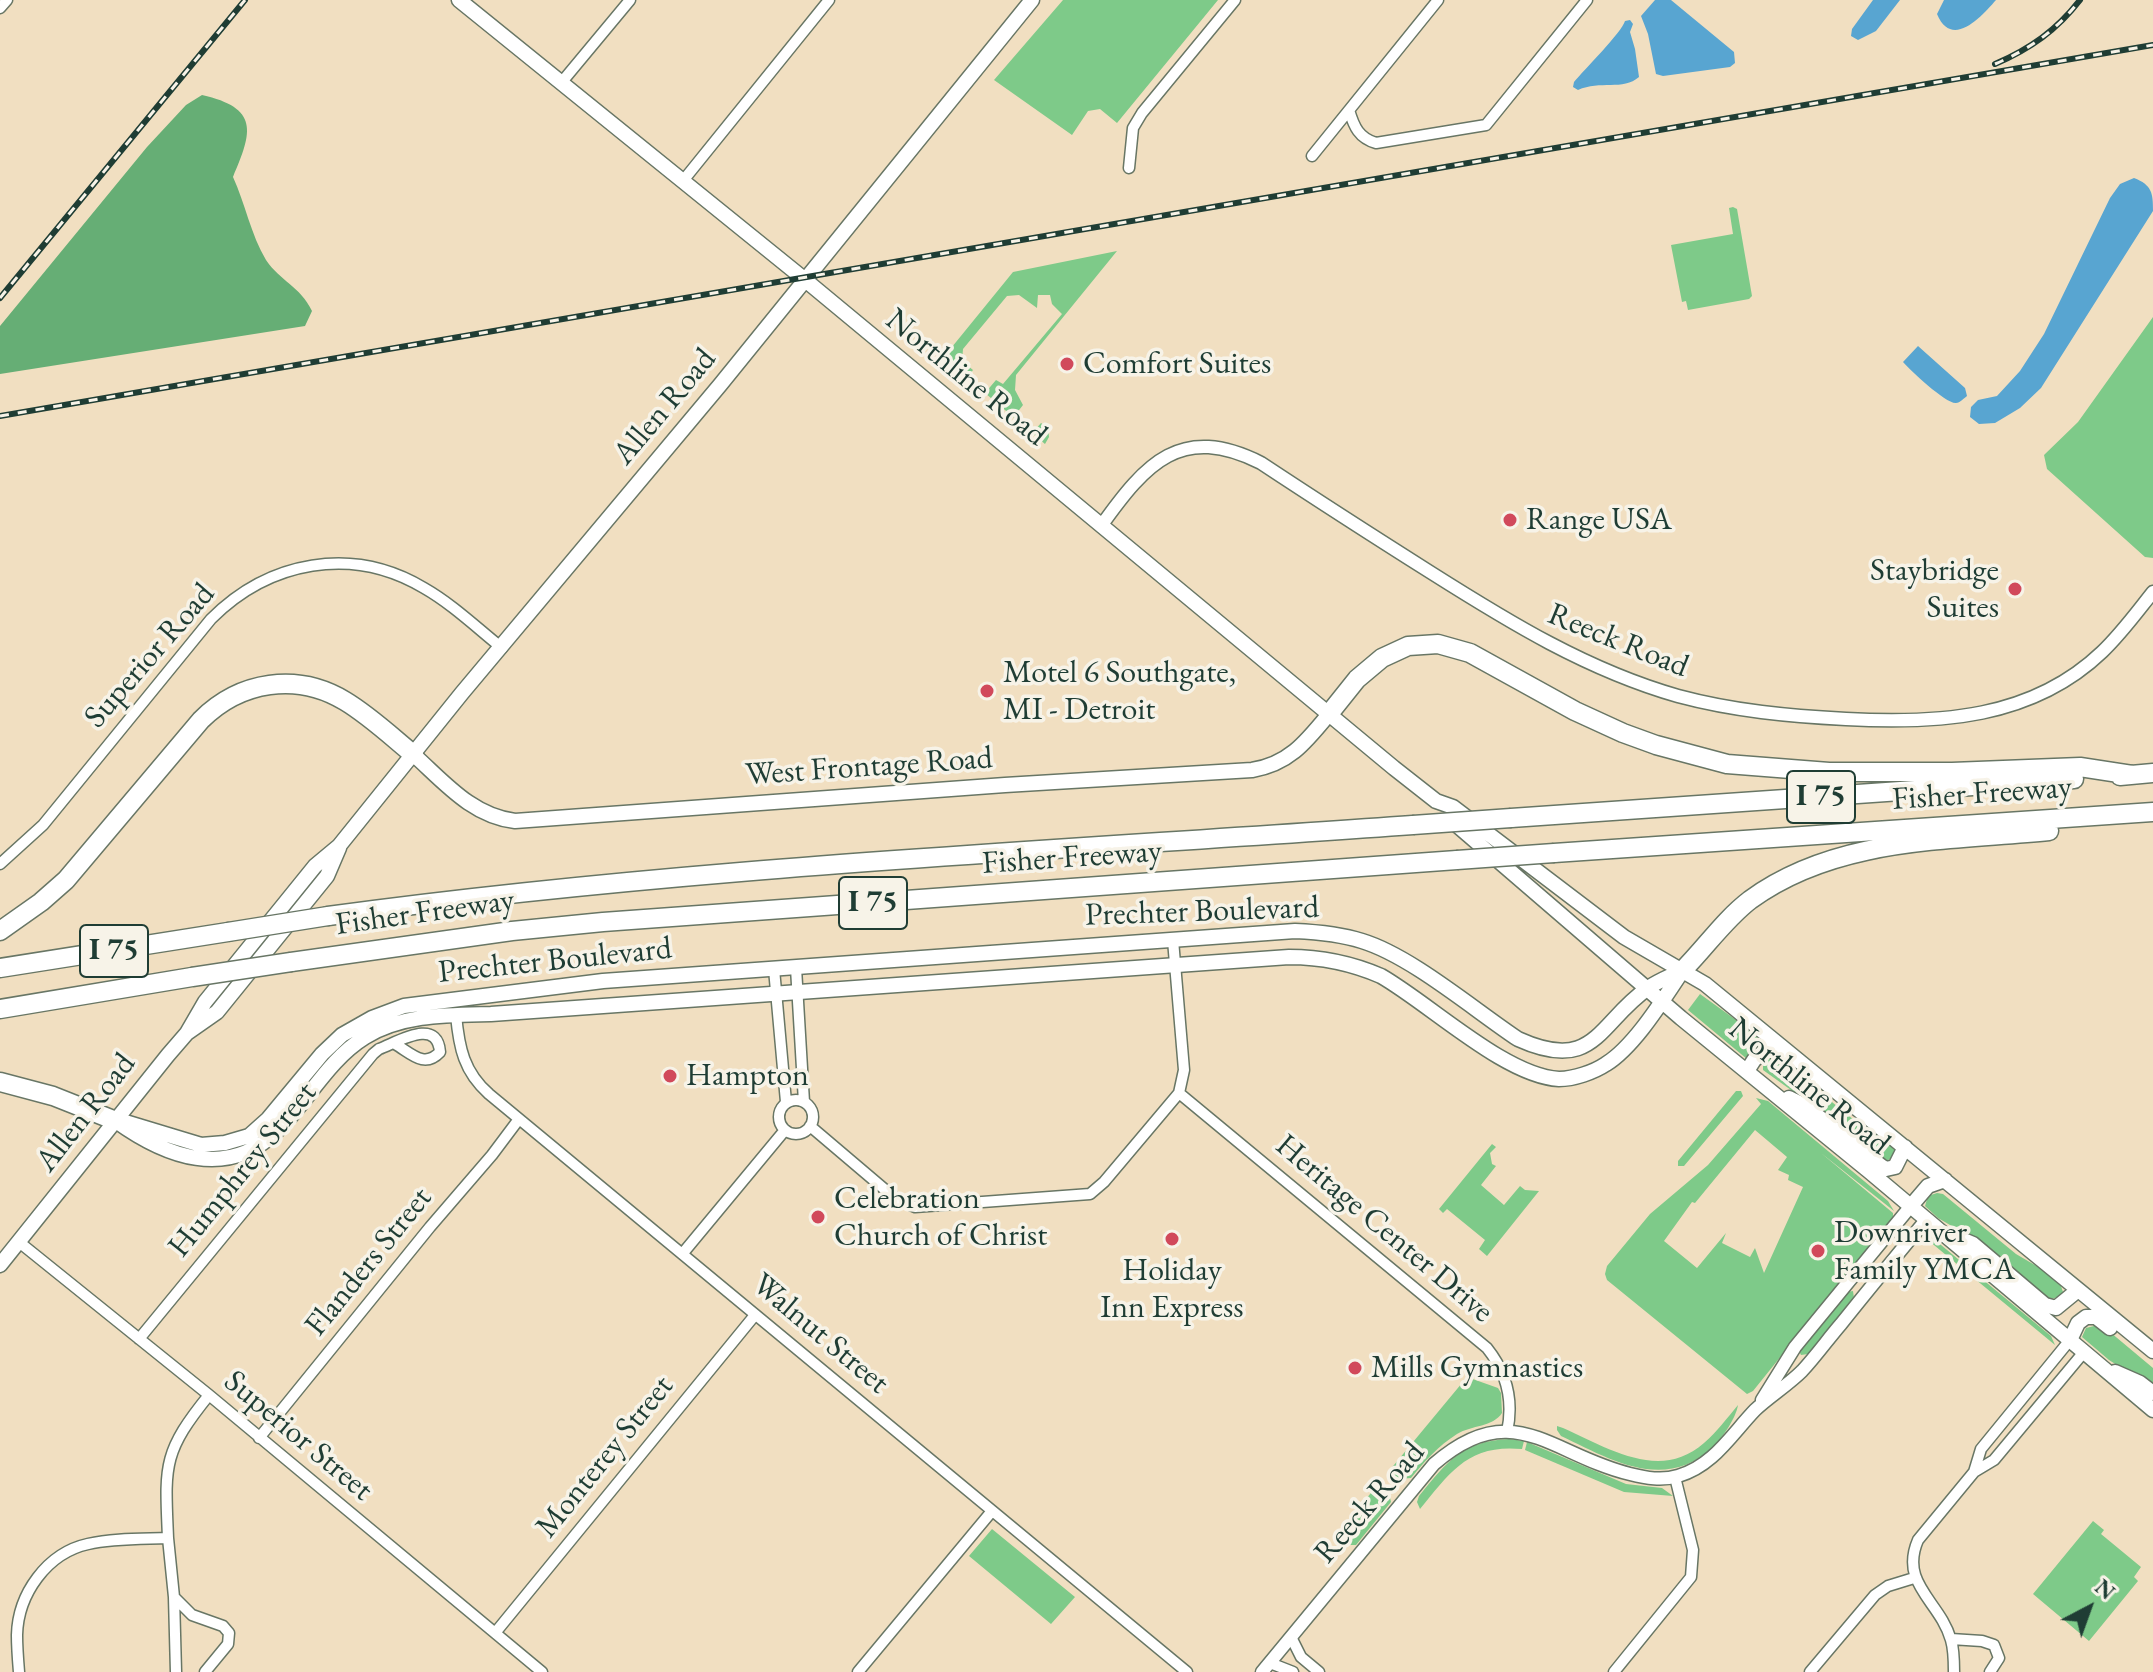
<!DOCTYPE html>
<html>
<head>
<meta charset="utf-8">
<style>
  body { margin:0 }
  #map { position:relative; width:2153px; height:1672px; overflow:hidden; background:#f1dfc1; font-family:"EB Garamond",serif }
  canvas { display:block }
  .north { position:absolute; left:2049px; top:1568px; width:80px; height:80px; -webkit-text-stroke:6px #f7f3e8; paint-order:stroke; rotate:41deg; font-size:22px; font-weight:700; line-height:32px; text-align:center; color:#1f3d34 }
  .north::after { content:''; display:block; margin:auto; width:28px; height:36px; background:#1f3d34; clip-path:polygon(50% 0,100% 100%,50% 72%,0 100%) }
</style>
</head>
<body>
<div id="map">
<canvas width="2153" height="1672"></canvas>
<div class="north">N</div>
</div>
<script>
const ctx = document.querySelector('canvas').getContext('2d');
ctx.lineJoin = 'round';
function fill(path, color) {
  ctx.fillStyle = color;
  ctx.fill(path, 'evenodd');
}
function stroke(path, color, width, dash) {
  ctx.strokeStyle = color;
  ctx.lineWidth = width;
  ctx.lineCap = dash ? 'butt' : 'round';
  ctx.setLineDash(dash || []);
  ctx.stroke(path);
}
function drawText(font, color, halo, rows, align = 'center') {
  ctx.font = font + ' "EB Garamond",serif';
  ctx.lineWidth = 7;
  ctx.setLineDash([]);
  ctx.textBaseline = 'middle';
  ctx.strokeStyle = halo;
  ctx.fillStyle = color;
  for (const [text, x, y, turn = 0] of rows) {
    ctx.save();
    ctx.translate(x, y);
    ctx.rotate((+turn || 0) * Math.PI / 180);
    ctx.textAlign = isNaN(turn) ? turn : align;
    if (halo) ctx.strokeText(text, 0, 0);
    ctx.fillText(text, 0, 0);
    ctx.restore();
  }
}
fill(new Path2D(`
  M1063,0H1218L1117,123L1100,109L1088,111L1072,135L994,80Z
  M1733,207L1737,209L1752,296L1749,299L1688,310L1686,301L1682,302L1671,245L1733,234L1729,208Z
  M1117,251L1016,375L1015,390L1023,405L1016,414L1035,430L1041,423L1048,428L1049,437L1045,444L985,393L996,380L1003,384L1062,314L1052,304L1050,295H1038L1037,308L1019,295L1007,296L963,349L962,361L973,370L967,378L943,358L1013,272Z
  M2153,317V558L2145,557L2047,469L2044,455L2078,422Z
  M1700,994L1761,1038L1764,1043L1755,1047L1747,1059L1688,1010Z
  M1773,1054L1854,1120L1881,1135L1895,1147L1892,1158L1882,1163L1805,1100L1763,1070V1062Z
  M1736,1091H1741L1743,1096L1684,1166H1678V1161Z
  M1756,1098L1768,1101L1888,1201L1894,1211L1821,1153L1893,1213V1217L1753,1391L1747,1394L1607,1280L1605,1274L1607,1266L1650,1214L1708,1165L1761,1104ZM1755,1130L1787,1157L1778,1170L1789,1175L1788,1180L1803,1187L1764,1273L1755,1248L1750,1257L1722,1243L1726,1233L1697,1268L1664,1241L1692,1202L1695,1203Z
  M1492,1144L1496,1147L1490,1153L1492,1164L1496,1166L1481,1185L1504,1205L1520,1186L1525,1190L1539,1191L1487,1256L1479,1249L1485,1240L1447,1209L1443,1213L1439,1209Z
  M1937,1193L1943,1194L2016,1254L2045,1271L2060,1283L2063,1292L2061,1296L2048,1300L1974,1239L1938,1218L1925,1206L1928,1196Z
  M1923,1236L1935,1240L2051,1336L2055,1345Z
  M1853,1291L1854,1298L1808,1354L1801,1355L1799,1351L1847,1292Z
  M2098,1325L2104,1327L2153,1368V1388L2109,1360L2082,1337L2086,1328Z
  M1467,1377L1498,1388L1501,1393L1502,1413C1493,1427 1472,1425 1457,1434C1438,1446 1425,1461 1411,1478L1399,1479L1389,1471Z
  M1738,1405C1736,1418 1723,1437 1713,1447C1664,1493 1610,1459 1561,1436L1557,1430V1426L1563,1428C1608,1448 1660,1482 1704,1443C1717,1432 1727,1418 1738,1405Z
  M1509,1439L1524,1441L1522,1449C1469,1444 1451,1471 1420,1509L1417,1502L1419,1496C1447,1462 1462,1441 1509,1439Z
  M1527,1442L1626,1484L1662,1488L1673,1496L1624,1492L1525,1450Z
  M1379,1483L1388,1489L1391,1502L1356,1545H1344L1335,1537Z
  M2093,1521L2104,1530L2101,1534L2141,1567L2134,1577L2138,1581L2089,1641L2033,1594Z
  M992,1529L1075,1597L1051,1624L969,1556Z`), '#7eca89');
fill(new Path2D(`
  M202,95C259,108 253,131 233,177C245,203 251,235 266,260C280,281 300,286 312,311L305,326L0,374V326L147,147L186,105Z`), '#66ae75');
fill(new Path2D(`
  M1655,0H1671L1734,52L1735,63L1730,67L1663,76L1656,74L1648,34L1641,16Z
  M1873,0H1900L1876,31L1858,40L1851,36L1852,29Z
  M1944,0H1996C1982,16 1952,50 1937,14Z
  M1630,20L1633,24L1630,32L1635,49L1639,77C1623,91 1600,80 1578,90L1573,87L1574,82C1584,70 1622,32 1625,21Z
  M2134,178C2152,185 2153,193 2153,211L2041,388L2020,408L1995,423L1979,424L1970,417L1971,407L1978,400L1997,396L2020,371L2044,334L2110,198L2120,184Z
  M1918,346L1965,388L1967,396C1964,398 1960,403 1956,403C1946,404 1910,370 1903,362Z`), '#58a5d1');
const minor = new Path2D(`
  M0,8L7,0
  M561,83L630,0
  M1349,110C1354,127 1359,138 1376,143L1486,125L1587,0
  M1312,156L1438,0
  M1129,168L1133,128L1142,113L1235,0
  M682,182L829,0
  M0,864L43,825L211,619C269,561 352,545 424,588C452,604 476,627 502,648
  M796,968L804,1102
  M774,969L786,1102
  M456,1015C459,1048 464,1072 489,1094L1187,1672
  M1179,1093L1487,1348C1507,1373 1514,1400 1507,1432
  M779 1117a17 17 0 1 1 34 0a17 17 0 1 1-34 0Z
  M810,1126L896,1199L915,1207L1090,1194L1104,1182L1179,1093L1184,1070L1173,940
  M19,1242L209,1395L542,1672
  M683,1253L785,1130
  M139,1339L373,1054L379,1049C398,1042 437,1017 440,1052C424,1069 411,1053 395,1044
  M259,1438L430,1227L492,1155L519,1119
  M1974,1472L1981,1449L2070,1340
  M168,1538L174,1597L176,1672
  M174,1597L192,1615L223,1626L229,1633L228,1644L205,1672
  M495,1633L755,1315
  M1291,1637L1301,1657L1319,1672
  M1951,1639L1982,1641L1994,1645L1999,1658L1990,1672
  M1270,1663L1293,1672
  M19,1672C18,1660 17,1647 17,1635C18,1594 47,1553 88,1544C114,1538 142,1539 168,1538C165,1466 162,1453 209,1395
  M858,1672L992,1511
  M1614,1672L1691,1577L1693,1550L1675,1477
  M1810,1672L1875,1595L1888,1586L1914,1578
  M1954,1672C1954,1662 1954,1650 1951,1640C1940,1601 1899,1584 1918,1540L1974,1472L1994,1460L2084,1352`);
const tertiary = new Path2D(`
  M1101,526C1146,463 1181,423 1261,463C1317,500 1373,536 1430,572C1509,622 1587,670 1678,696C1734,711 1789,716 1846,719C1938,724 2032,719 2102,652C2121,634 2137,612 2153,592
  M1762,1400L1795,1347L1910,1207
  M1262,1672L1434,1464C1513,1395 1551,1455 1630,1474C1646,1478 1662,1481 1678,1476C1713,1466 1731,1435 1755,1410C1770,1396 1788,1385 1802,1371C1816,1356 1828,1339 1841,1324C1869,1289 1897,1255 1926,1220`);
const secondary = new Path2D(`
  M459,0L804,279L1394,768L1436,801L1453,807L1624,937L1705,984L2153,1351
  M414,755C444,782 472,816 515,821L1005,785L1252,770C1289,764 1306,742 1329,714
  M1451,820L1681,1018L1870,1172L2153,1410
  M187,1033L205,1002L315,866L339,846L462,693L720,385L1032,0
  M1747,1071L1754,1060L1768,1048L1786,1059
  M1789,1098L1805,1106L1881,1166L1886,1169L1895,1167L1905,1147
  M116,1121C166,1157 227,1180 277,1131C308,1101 328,1060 365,1037C403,1014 448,1015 491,1014L1289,957C1322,957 1351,963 1381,976C1430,1004 1505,1076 1559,1079C1574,1079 1594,1072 1606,1064C1635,1046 1664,998 1683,970
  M125,1122L201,1145L225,1143L249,1136L268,1119L322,1054L342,1035L372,1018L404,1006L603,981L1295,931C1317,932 1340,934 1362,941C1411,956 1473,1009 1518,1039C1595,1074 1598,1023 1648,988C1658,981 1671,976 1681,971
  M1910,1207L1928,1186L1945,1180
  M1954,1236L1973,1244L2045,1305L2056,1308L2078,1290
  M0,1265L168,1055L187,1033L217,1012L327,876L339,848
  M2070,1340L2078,1323L2086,1317H2096L2110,1328
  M2115,1372L2140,1383L2153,1393`);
const motorway = new Path2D(`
  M1329,714L1357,679L1382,658L1408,646L1438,644L1470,653L1575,711L1623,733L1656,745L1727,764L1829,772H1952L2080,767L2132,775
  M2120,776L2153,773
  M1511,818L2074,779
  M1554,853L2153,812
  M328,916C688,867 1051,851 1413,825
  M0,931L41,902L66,880L201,720C240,681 297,672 345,701C370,716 392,737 414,755
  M291,962L512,931L603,922L1457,860
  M0,968L228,932
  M1683,970C1706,947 1724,920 1750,900C1836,837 1948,841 2049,831
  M0,1009L192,977
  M0,1082L53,1096L116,1121`);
stroke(minor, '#687665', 13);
stroke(tertiary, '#687665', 15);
stroke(secondary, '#687665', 17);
stroke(motorway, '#687665', 21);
stroke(minor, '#fff', 10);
stroke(tertiary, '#fff', 12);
stroke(secondary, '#fff', 14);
stroke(motorway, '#fff', 18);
const rail = new Path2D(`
  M1995,64C2030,49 2057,30 2080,0
  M0,298L245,0
  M0,416L2153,45`);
stroke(rail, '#1f3d34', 6);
stroke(rail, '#f7f3e8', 3, [9]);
const motorwayBridge = new Path2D(`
  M1413,825L1511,818
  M1457,860L1554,853
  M228,932L328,916
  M192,977L291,962`);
stroke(motorwayBridge, '#687665', 21, []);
stroke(motorwayBridge, '#fff', 18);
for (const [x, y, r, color] of [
  [1067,364,8,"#d1495b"],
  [1510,520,8,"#d1495b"],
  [2015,589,8,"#d1495b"],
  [987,691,8,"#d1495b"],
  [670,1076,8,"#d1495b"],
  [818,1217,8,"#d1495b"],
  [1172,1239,8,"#d1495b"],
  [1818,1251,8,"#d1495b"],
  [1355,1368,8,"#d1495b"]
]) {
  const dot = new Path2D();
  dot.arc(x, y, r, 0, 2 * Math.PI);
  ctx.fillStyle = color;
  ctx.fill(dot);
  stroke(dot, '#f7f3e8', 3);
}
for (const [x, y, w] of [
  [1821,797,68],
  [873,903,68],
  [114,951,68]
]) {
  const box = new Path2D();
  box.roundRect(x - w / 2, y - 26, w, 52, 6);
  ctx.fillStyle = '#f7f3e8';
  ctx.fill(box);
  stroke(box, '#1f3d34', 2);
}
drawText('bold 30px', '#1f3d34', null, [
  ["I 75",1821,797],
  ["I 75",873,903],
  ["I 75",114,951]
]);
drawText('32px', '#1f3d34', '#f7f3e8', [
  ["Comfort Suites",1083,364],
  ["Range USA",1526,520],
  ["Staybridge",1999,571,"right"],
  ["Suites",1999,608,"right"],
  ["Motel 6 Southgate,",1003,673],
  ["MI - Detroit",1003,710],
  ["Hampton",686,1076],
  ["Celebration",834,1199],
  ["Church of Christ",834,1236],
  ["Downriver",1834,1233],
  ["Family YMCA",1834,1270],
  ["Holiday",1172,1271,"center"],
  ["Inn Express",1172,1308,"center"],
  ["Mills Gymnastics",1371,1368]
], 'left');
drawText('32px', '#1f3d34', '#f7f3e8', [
  ["Northline Road",966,378,39],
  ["Allen Road",665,407,-50],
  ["Reeck Road",1618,641,22],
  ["Superior Road",150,656,-49],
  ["West Frontage Road",869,767,-4],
  ["Fisher Freeway",1982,794,-4],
  ["Fisher Freeway",1072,858,-4],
  ["Prechter Boulevard",1202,912,-2],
  ["Fisher Freeway",425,913,-8],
  ["Prechter Boulevard",555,961,-6],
  ["Northline Road",1809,1087,39],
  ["Allen Road",86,1113,-52],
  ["Humphrey Street",243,1170,-51],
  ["Heritage Center Drive",1384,1229,40],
  ["Flanders Street",369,1262,-51],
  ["Walnut Street",820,1334,40],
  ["Superior Street",298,1436,40],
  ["Monterey Street",605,1457,-51],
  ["Reeck Road",1370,1503,-49]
]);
</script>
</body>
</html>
